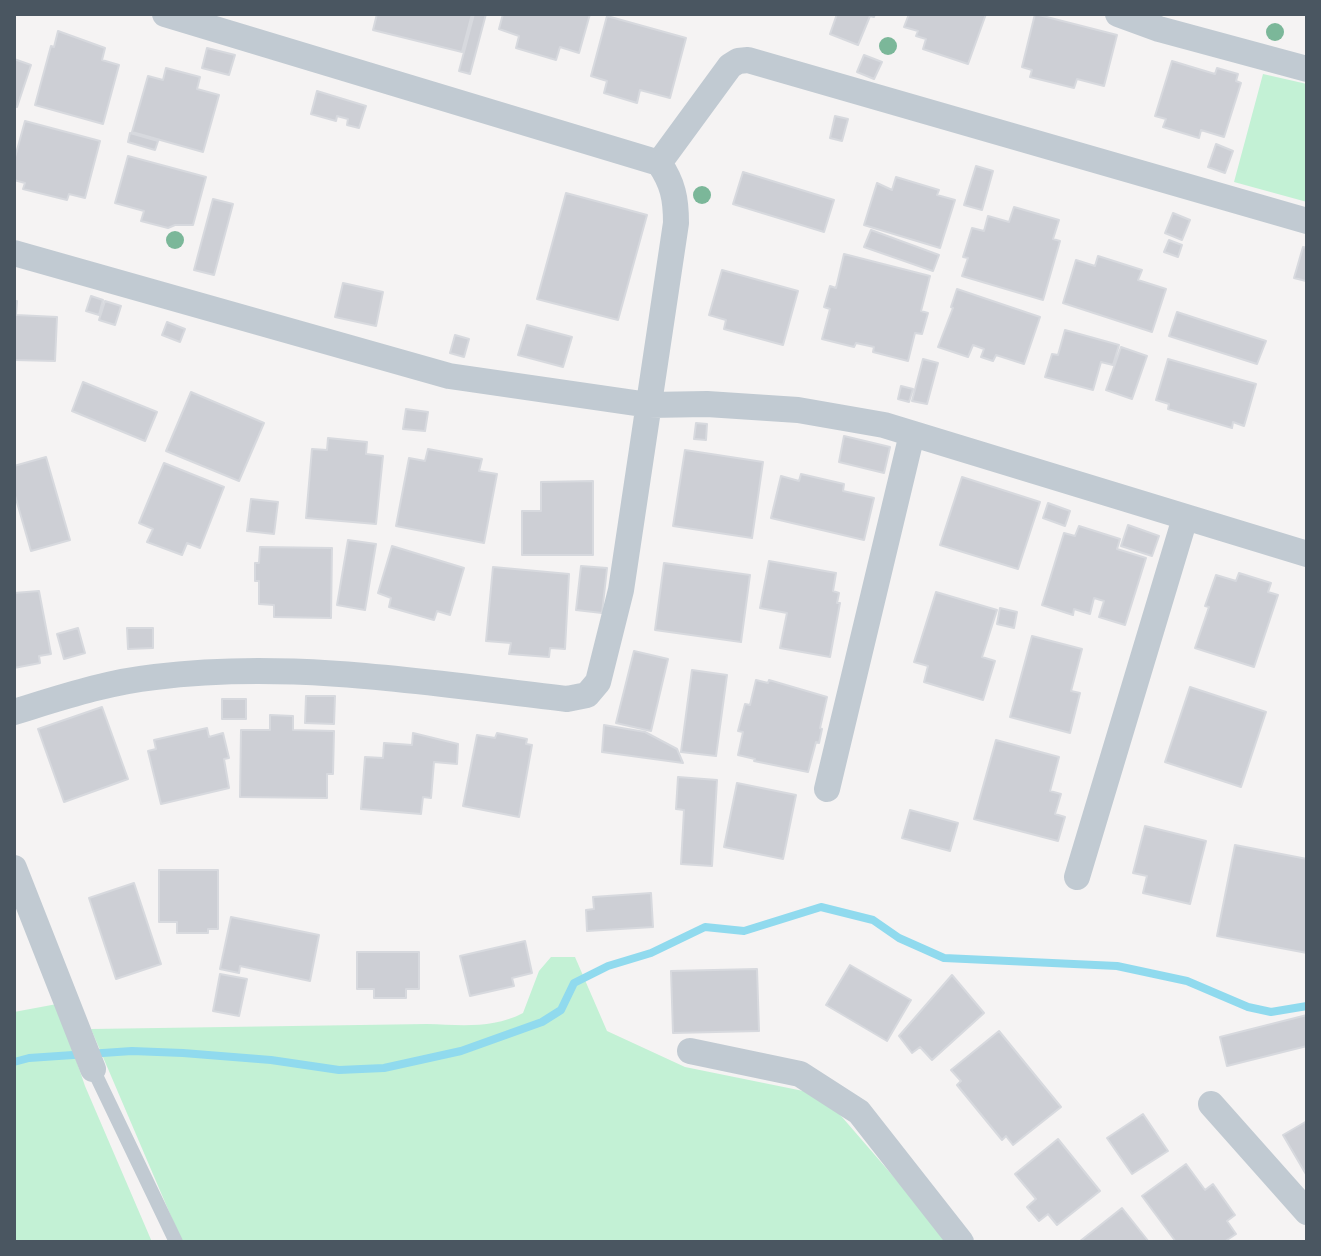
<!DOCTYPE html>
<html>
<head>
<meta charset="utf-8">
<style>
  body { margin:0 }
  #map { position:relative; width:1321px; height:1256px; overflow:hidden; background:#f5f3f3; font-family:Mulish,sans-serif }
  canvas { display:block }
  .frame { position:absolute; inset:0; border:16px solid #4a5661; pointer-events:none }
</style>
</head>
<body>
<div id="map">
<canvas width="1321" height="1256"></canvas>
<div class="frame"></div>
</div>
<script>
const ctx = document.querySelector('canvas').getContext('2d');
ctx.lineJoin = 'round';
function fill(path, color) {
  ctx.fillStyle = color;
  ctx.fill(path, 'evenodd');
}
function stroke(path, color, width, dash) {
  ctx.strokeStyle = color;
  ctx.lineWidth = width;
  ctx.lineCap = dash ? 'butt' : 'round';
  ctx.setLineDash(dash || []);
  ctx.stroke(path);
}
fill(new Path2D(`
  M1263,74L1307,84V202L1234,182Z
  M551,957H575L607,1031L685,1067L823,1095L950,1242H182L91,1029L427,1024C460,1025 493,1029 523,1013L539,971Z
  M57,1004L85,1086L152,1242H14V1012Z`), '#c3f1d5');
stroke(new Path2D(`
  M14,1062L29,1058L132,1051L183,1053L271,1060L339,1070L384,1068L461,1051L542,1022L561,1010L574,983L608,966L651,953L705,927L744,931L821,907L873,920L899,938L944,958L1117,966L1187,981L1248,1007L1271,1012L1307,1006`), '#90daee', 8);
const building = new Path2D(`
  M377,14H472L462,52L373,30Z
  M474,14H486L470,74L459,71Z
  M503,14H590L579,53L560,47L556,60L516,48L519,36L499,29Z
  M837,14H875L874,17L870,16L858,45L830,34Z
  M909,14H986L968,64L923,49L926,39L916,36L918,31L904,27Z
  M1035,14L1117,35L1104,86L1077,79L1074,88L1030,77L1032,70L1022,67Z
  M607,16L686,38L670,98L640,90L637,103L604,93L607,81L591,76Z
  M58,31L105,48L102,60L119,65L103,124L35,105L51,46L54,47Z
  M207,48L235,55L229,75L202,68Z
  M864,55L882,62L874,79L857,72Z
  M14,59L31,65L17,107L14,106Z
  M1172,61L1215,74L1217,68L1238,74L1236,81L1241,83L1224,137L1201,130L1199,138L1163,127L1166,119L1155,116Z
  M166,68L200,77L197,89L219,95L203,152L132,132L148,76L163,80Z
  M317,91L366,106L359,128L347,125L348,119L337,116L336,121L311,114Z
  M835,116L848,119L842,141L830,138Z
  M25,121L100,141L85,198L69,194L67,200L23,189L25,183L14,180V161Z
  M130,133L158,141L155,150L128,142Z
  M1216,144L1233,151L1225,173L1208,167Z
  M128,156L206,177L193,225H175L168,228L141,221L144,211L115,203Z
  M976,166L993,171L982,210L964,205Z
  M743,172L834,200L824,232L733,204Z
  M896,177L939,190L937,195L955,200L940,248L864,225L877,183L892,190Z
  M566,193L647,215L618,320L537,299Z
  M213,199L233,204L214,275L194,270Z
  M1014,207L1059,220L1053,239L1060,241L1043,300L962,276L968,258L963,257L972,228L984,231L988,216L1009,222Z
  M1173,213L1190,220L1182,240L1165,233Z
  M871,230L939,255L933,271L864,247Z
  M1169,240L1182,245L1178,257L1164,252Z
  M1303,247L1307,248L1306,281L1294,278Z
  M844,254L930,276L921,311L928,313L922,334L915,333L908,361L873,352L874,347L856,343L854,347L822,339L830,309L824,307L830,286L836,288Z
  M1098,256L1142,270L1138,280L1166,289L1152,332L1063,303L1076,260L1095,266Z
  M722,270L798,291L783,345L724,329L726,320L709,315Z
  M343,283L383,292L376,326L335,317Z
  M957,289L1040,317L1024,364L996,355L993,361L981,357L984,349L973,345L968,357L938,347L953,308L951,307Z
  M91,296L103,300L99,315L86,311Z
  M14,301H17L16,315L57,317L55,361L14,360Z
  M105,301L121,306L115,325L99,320Z
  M1177,312L1266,341L1257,364L1169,336Z
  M167,322L185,329L180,342L162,335Z
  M527,325L572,337L563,367L518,355Z
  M1065,330L1119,345L1113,365L1101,362L1093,390L1045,377L1052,354L1058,355Z
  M455,335L469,339L464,357L450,353Z
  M1121,347L1147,356L1132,399L1106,390Z
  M923,359L938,363L927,404L912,401Z
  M1168,359L1256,384L1244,426L1233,422L1232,428L1168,409L1169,404L1156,400Z
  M83,382L157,412L145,441L72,411Z
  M901,386L913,389L909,402L898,399Z
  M191,392L264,423L239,481L166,451Z
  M406,409L428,412L425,431L403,429Z
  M696,423L707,424L706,440L694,439Z
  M844,436L890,447L884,473L839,462Z
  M328,438L367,442L366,454L383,456L376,524L306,518L312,449L327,450Z
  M428,449L482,459L479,471L497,474L484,543L396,526L409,458L425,461Z
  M685,450L763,462L752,538L673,526Z
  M46,457L70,540L31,551L14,492V466Z
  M164,463L224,487L200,548L187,543L182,555L147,542L153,529L139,523Z
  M801,474L844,484L843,491L874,498L864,540L771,518L781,476L799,481Z
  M962,477L1040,502L1018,569L940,545Z
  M593,481V555H522V511H541V482Z
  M251,499L278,502L274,534L247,531Z
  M1048,503L1070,511L1065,526L1043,518Z
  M1128,525L1159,536L1152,556L1121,546Z
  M1079,526L1120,539L1117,549L1146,558L1125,625L1099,617L1104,601L1094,598L1090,614L1074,609L1073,615L1042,605L1064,533L1075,536Z
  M348,540L376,544L365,610L337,605Z
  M392,546L464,568L450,615L437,611L434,620L389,607L391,598L378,593Z
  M260,547L332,548L331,618L274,617V605L259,604V581H255V563H259Z
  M769,561L836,573L833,591L839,593L837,603H840L830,657L780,648L787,613L760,608Z
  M664,563L750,575L741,642L655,630Z
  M581,566L607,568L602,613L576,610Z
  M493,567L569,574L565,649L550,648L549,657L509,654L511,643L486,641Z
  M1239,573L1271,583L1268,592L1278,595L1254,667L1195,648L1209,607L1205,606L1216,575L1236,581Z
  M39,591L51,654L39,656L40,663L14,668V593Z
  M936,592L997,610L982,657L995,661L983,700L924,682L928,666L914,662Z
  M1000,608L1017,612L1014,628L997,624Z
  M78,628L85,653L64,659L57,634Z
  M127,628H153V648L128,649Z
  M1032,636L1082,649L1071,691L1080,693L1070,733L1010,717Z
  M634,651L668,659L651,731L616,723Z
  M692,670L727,675L716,756L681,752Z
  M756,680L768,683L769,680L827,697L820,728L822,729L819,743L816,742L808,772L754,761L755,759L738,755L743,732L738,731L745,704L750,705Z
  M1190,687L1266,712L1241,787L1165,762Z
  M306,696H335L334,724L305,723Z
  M222,699H246V719H222Z
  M102,707L128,779L64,802L38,729Z
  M270,715L293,716V730L334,731L333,774H327V798L240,797L241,730H270Z
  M604,725L645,732L677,749L683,763L602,752Z
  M207,728L209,737L223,733L229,758L224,759L229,788L161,804L148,751L156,749L154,740Z
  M413,733L458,744L457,764L434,762L431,798L423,797L421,814L361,809L365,757L383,758L384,743L412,745Z
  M497,733L527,739L526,744L532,745L519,817L463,806L477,735L495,738Z
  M996,740L1059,757L1050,791L1061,794L1055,814L1065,817L1058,841L974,819Z
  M678,777L717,780L712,866L681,864L684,810L676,809Z
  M737,783L796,795L783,859L724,847Z
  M910,810L958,823L950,851L902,838Z
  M1145,826L1206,841L1190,904L1143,893L1147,876L1133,873Z
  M1235,845L1307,859V953L1217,936Z
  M159,870H218V929H208V933H177V922H159Z
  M134,883L161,964L116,979L89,898Z
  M651,893L653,927L587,931L586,910L594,909L593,897Z
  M231,917L319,935L310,981L240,966L239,973L220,969Z
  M525,941L532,973L512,978L514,986L470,996L460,956Z
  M357,952H419V989H406V998H374V989H357Z
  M850,965L911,1000L887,1041L826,1005Z
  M757,969L759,1031L673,1033L671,971Z
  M220,974L247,979L239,1016L213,1011Z
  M952,975L984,1013L932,1060L920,1047L912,1053L899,1036Z
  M1307,1015V1046L1227,1066L1220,1037Z
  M999,1031L1061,1107L1013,1145L1006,1136L1002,1140L957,1085L961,1081L951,1070Z
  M1143,1114L1168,1151L1132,1174L1107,1138Z
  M1307,1121V1176L1283,1135Z
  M1058,1139L1100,1191L1057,1225L1048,1214L1039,1221L1027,1207L1036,1199L1015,1174Z
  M1186,1164L1205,1190L1213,1184L1235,1215L1227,1221L1236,1234L1224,1242H1176L1142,1196Z
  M1122,1208L1149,1242H1079Z`);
fill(building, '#cdcfd5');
stroke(building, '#d7d9de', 2);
stroke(new Path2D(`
  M93,1069L176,1242`), '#c1cad2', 14);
stroke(new Path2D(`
  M165,14L659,163L730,66L738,61L748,60L1307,221
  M1118,14L1159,29L1307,69
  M14,253L449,376L649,405L707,404L798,410L884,425L1307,554
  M14,712C60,698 107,682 155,677C292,660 431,683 567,699L587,695L598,682L621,590L676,223C676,199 673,183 659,163
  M827,789L912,434
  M14,868L93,1069
  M1077,877L1185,518
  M690,1051L800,1074L859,1112L961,1242
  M1211,1104L1307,1212`), '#c1cad2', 26);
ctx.fillStyle = '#7bb799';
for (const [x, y] of [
  [1275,32],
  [888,46],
  [702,195],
  [175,240]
]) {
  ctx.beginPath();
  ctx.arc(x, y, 9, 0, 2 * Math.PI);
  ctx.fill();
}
</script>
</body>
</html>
